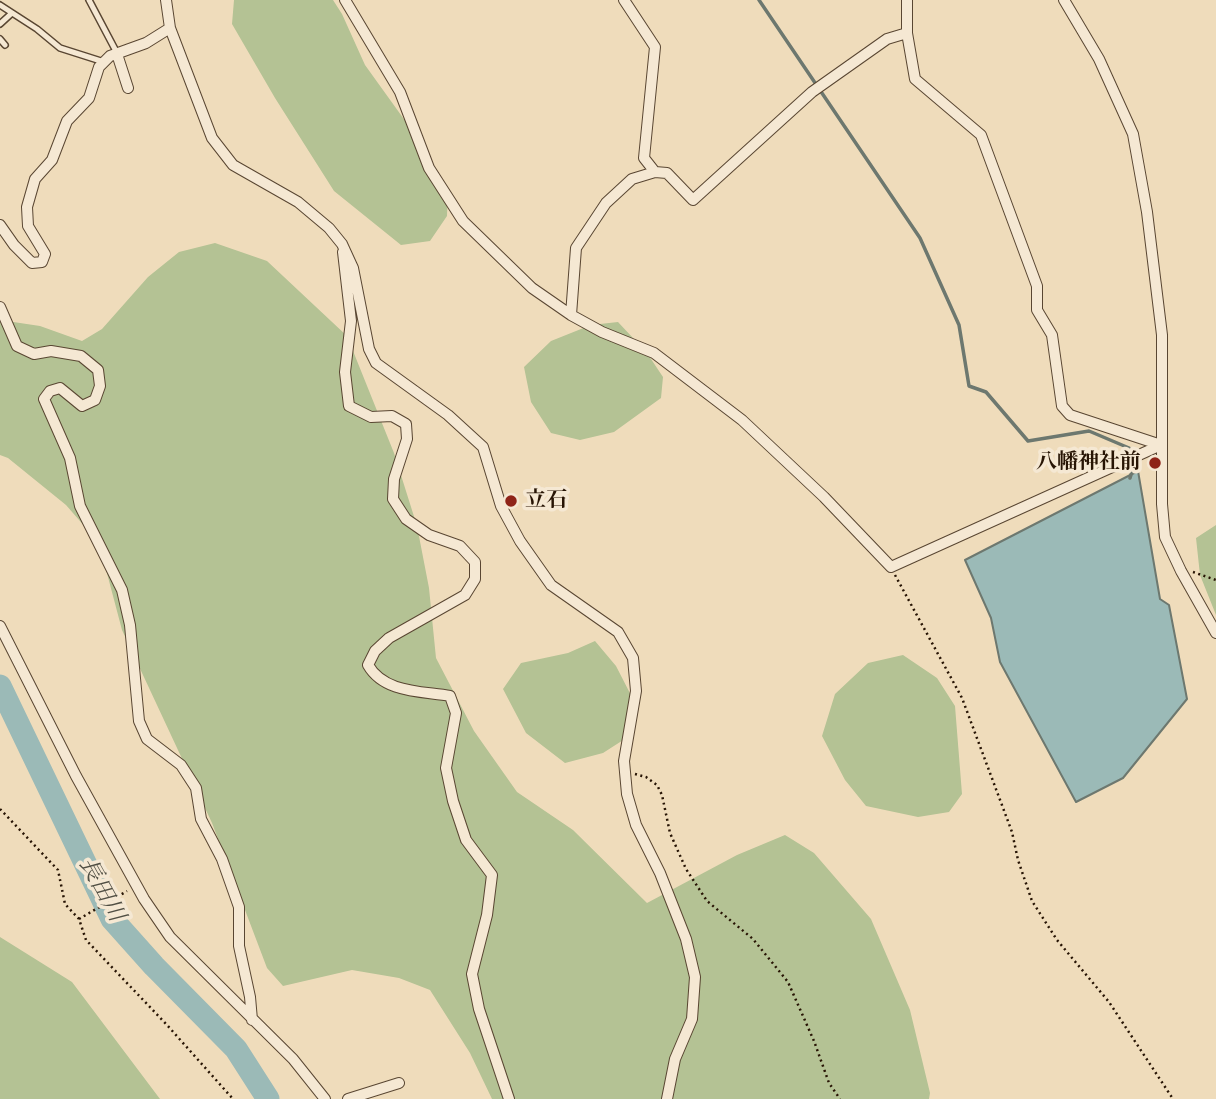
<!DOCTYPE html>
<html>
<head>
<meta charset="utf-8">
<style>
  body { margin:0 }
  canvas { display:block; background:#efdcbb }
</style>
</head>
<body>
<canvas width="1216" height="1099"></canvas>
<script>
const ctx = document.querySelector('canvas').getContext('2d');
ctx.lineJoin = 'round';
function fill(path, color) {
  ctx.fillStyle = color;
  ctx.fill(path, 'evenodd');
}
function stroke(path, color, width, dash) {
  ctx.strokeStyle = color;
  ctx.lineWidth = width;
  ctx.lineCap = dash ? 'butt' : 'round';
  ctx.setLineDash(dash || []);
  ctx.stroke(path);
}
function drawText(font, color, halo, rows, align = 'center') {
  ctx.font = font + ' "IM FELL French Canon","Noto Serif JP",serif';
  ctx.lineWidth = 7;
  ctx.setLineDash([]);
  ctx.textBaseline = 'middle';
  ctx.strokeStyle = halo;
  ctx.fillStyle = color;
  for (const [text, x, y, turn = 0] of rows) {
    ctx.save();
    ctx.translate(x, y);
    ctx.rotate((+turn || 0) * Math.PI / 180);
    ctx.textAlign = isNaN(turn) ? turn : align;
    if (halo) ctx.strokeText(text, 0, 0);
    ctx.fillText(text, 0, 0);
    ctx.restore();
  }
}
fill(new Path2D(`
  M234,0H333L342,14L365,65L406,122L448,188L447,216L430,241L401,245L334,191L275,98L232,24Z
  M215,243L267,261L347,336L394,453L417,526L429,588L436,658L474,731L517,792L573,830L647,903L737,855L785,835L814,853L871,919L910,1010L930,1093L929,1099H492L470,1053L430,990L399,978L352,970L283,986L267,968L212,823L122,630L99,543L66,505L8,458L0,455V320L40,326L82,341L102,329L148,277L179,252Z
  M618,322L647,353L663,377L661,398L614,432L580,440L551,433L531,402L524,367L551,341L591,325Z
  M1216,525V615L1200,575L1196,538Z
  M595,641L616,666L635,703L631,735L603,753L565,763L526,733L503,689L521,663L568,653Z
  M903,655L937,678L955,706L962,794L949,812L918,817L866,806L845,780L822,736L835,694L868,663Z
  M0,937L72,982L160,1099H0Z`), '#b4c294');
const water = new Path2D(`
  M1138,471L1160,599L1169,605L1187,699L1123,778L1076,802L1000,662L991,618L965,560Z`);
fill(water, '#9bbab7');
stroke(water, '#6d786f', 2);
stroke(new Path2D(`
  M759,0L920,238L959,325L969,386L986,392L1028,441L1089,431L1129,448
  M1130,478L1133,468`), '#6d786f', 3.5);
stroke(new Path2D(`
  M0,686L112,919L154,966L236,1049L268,1099`), '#9bbab7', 23);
const lane = new Path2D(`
  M89,0L117,53
  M0,5L37,29L60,48L104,62
  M0,24L12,13
  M0,39L5,45`);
const street = new Path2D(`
  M166,0L170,28L212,138L233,165L298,202L329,228L342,244L353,268L369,349L376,363L448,415L483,447L501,506L520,541L551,585L618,632L633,658L636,691L624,761L627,794L636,825L660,873L686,939L695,977L692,1019L675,1059L667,1099
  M345,0L400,92L429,168L463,221L532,288L571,315L602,332L654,353L742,420L824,497L891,567L1161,445
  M624,0L655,47L644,158L655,172
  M907,0V33L915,79L981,135L1037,286V310L1052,335L1062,406L1070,415L1161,445
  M1064,0L1099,59L1133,134L1147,212L1162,335V504L1165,537L1181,571L1216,633
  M117,54L128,88
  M0,225L14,245L32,263L42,262L45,254L28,226L27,207L35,179L52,160L67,121L89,98L99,67L110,56L146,43L170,28
  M343,252L351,321L345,372L349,406L371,417L392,416L406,424L407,439L394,479L393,499L406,519L429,535L460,546L475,562V579L465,595L389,638L375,651L368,665C384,693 421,691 450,696L456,713L446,768L453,801L466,840L492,875L487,915L472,974L479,1009L509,1099
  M0,307L17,346L34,354L51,351L81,356L98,370L100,386L95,400L82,406L60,388L50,391L44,399L70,458L80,506L122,590L130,625L139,721L147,739L181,765L196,788L201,819L222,859L239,907V946L250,997L252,1020
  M571,315L576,248L606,203L632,179L655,172L667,173L693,200L812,92L887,39L907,33
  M0,626L76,776L144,899L170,937L293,1059L325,1099
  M348,1099L399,1083`);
stroke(lane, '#594632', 8);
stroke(street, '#594632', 12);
stroke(new Path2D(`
  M1193,572L1216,580
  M895,575L962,698L1012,832L1018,860L1032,901L1057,940L1109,1002L1173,1099
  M635,774L646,777L657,785L662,795L670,833L686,869L707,901L753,939L788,982L814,1041L829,1083L840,1099
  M0,809L58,870L65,904L79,919L86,940L167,1025L233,1099
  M79,919L127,891`), '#271404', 2.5, [2, 3.5]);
stroke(lane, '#f5e8d3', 5);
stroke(street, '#f5e8d3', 10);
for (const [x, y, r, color] of [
  [1155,463,7,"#8f2418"],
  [511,501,7,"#8f2418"]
]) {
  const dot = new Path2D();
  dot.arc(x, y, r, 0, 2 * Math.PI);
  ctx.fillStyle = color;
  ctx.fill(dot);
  stroke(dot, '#f5e8d3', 2.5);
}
drawText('bold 21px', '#271404', '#f5e8d3', [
  ["八幡神社前",1141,463],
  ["立石",525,501,"left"]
], 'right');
drawText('italic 23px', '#504e43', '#f5e8d3', [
  ["長田川",101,890,61]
]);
</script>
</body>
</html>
